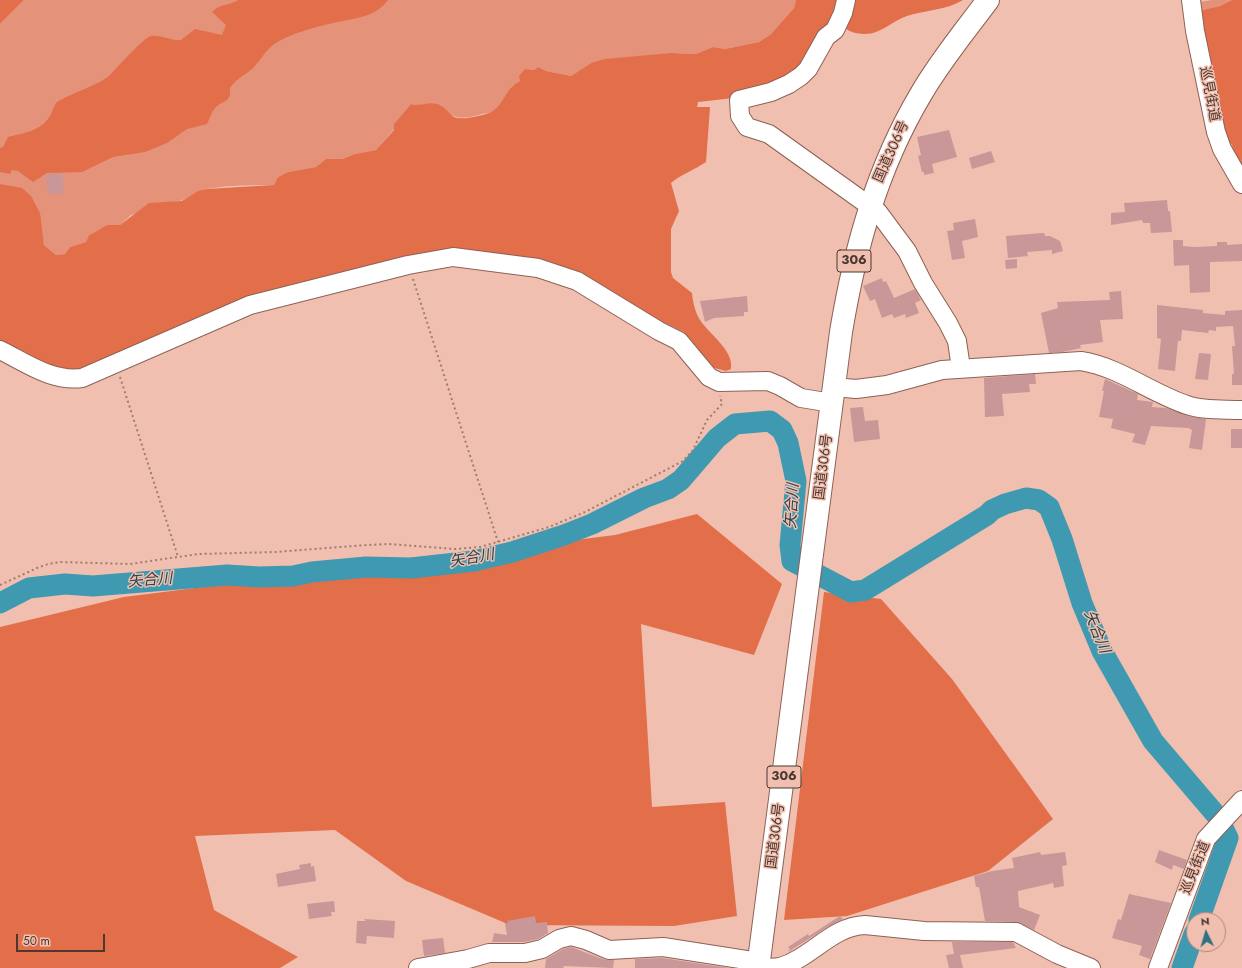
<!DOCTYPE html>
<html>
<head>
<meta charset="utf-8">
<style>
  body { margin:0 }
  #map { position:relative; width:1242px; height:968px; overflow:hidden; background:#f0bfb0; font-family:Jost,sans-serif }
  canvas { display:block }
  .north { position:absolute; left:1186px; top:912px; width:40px; height:40px; box-sizing:border-box; background:#f0bfb0; border:1px solid #ae897d; border-radius:50%; rotate:355deg; font-size:11px; font-weight:700; line-height:16px; text-align:center; color:#4b3831 }
  .north::after { content:''; display:block; margin:auto; width:14px; height:18px; background:#307284; clip-path:polygon(50% 0,100% 100%,50% 72%,0 100%) }
  .scale { position:absolute; left:16px; top:934px; width:89px; height:18px; box-sizing:border-box; border:2px solid #4b3831; border-top:0; padding-left:5px; font-size:12px; line-height:14px; white-space:nowrap; color:#4b3831; -webkit-text-stroke:3px #f0bfb0; paint-order:stroke }
</style>
</head>
<body>
<div id="map">
<canvas width="1242" height="968"></canvas>
<div class="north">N</div>
<div class="scale">50 m</div>
</div>
<script>
const ctx = document.querySelector('canvas').getContext('2d');
ctx.lineJoin = 'round';
function fill(path, color) {
  ctx.fillStyle = color;
  ctx.fill(path, 'evenodd');
}
function stroke(path, color, width, dash) {
  ctx.strokeStyle = color;
  ctx.lineWidth = width;
  ctx.lineCap = dash ? 'butt' : 'round';
  ctx.setLineDash(dash || []);
  ctx.stroke(path);
}
function drawText(font, color, halo, rows, align = 'center') {
  ctx.font = font + ' Jost,"Noto Sans JP",sans-serif';
  ctx.lineWidth = 3;
  ctx.setLineDash([]);
  ctx.textBaseline = 'middle';
  ctx.strokeStyle = halo;
  ctx.fillStyle = color;
  for (const [text, x, y, turn = 0] of rows) {
    ctx.save();
    ctx.translate(x, y);
    ctx.rotate((+turn || 0) * Math.PI / 180);
    ctx.textAlign = isNaN(turn) ? turn : align;
    if (halo) ctx.strokeText(text, 0, 0);
    ctx.fillText(text, 0, 0);
    ctx.restore();
  }
}
fill(new Path2D(`
  M24,0H796L794,8L771,34L759,42L725,49L713,47L696,54L671,53L591,63L571,76L546,71L538,67L534,70L525,69L520,81C504,89 504,103 494,111C491,113 485,113 482,114C465,119 452,121 441,105L421,106L411,104L394,124V129L376,150L355,154L342,159H326L316,167L288,172L278,177L274,185C252,185 228,185 206,189C194,192 186,201 174,202L131,215L120,225H108L89,235L86,242L70,247L65,254L56,255L44,245L39,213L30,196L0,184V24Z
  M1212,0H1232L1220,6L1198,11L1199,2Z`), '#e49279');
fill(new Path2D(`
  M0,0H24L0,24Z
  M238,0H388C376,16 361,17 343,21C325,24 287,34 273,45C265,51 260,61 253,68C244,76 238,77 230,88C231,101 226,100 217,106C212,110 210,118 207,124L187,129L167,143L145,152L113,157L82,172L47,173L33,182L18,171L12,170L10,174L0,172V148L3,147L8,137C24,133 41,131 50,116C53,111 53,107 57,102C70,94 100,84 109,76C116,69 144,37 151,36C161,34 171,41 181,40L195,29L222,35L226,25L212,12C223,2 227,7 238,0Z
  M796,0H843L809,64L751,96L698,102L697,107H710L706,162C694,170 682,174 671,183L679,211L671,229V272L673,278L692,293C693,302 695,312 700,320C709,334 734,350 731,369L726,371L711,367L695,353V346L684,332L661,321L583,274L463,253L259,297L90,370L64,373L0,345V184L22,188L31,196L40,213L44,245L56,255L65,254L70,247L86,242L89,235L95,232L107,225H120L149,203L182,201L198,191L207,189L274,185L278,177L288,172L316,167L326,159H342L355,154L376,150L394,130V124L411,104C423,107 427,101 437,104C444,105 448,113 454,117C461,121 487,115 493,111C504,104 504,89 520,81L519,76L525,69L534,70L538,67L546,71L571,76L591,63L605,59L671,53L696,54L713,47L725,49L759,42L771,34L794,8Z
  M849,0H963C947,10 925,10 907,16C895,20 886,29 873,33C865,35 849,34 845,27Z
  M1232,0H1242V170L1235,158L1232,145L1220,132L1198,11L1220,6Z
  M697,514L782,584L754,655L641,624L652,807L725,802L737,916L674,926L510,925L406,881L335,830L195,836L214,910L298,957L280,968H0V627L124,597L615,535Z
  M824,592L881,599L952,679L1053,819L988,871L847,916L784,920Z`), '#e36e4a');
stroke(new Path2D(`
  M0,603L29,588L65,584L93,586L227,575L259,577L293,576L312,572L366,567L411,568L474,561L512,552L564,535L592,524L644,498L668,489L681,480L717,438L735,424L770,421L782,430L788,443L796,481L790,545L792,561L851,592L865,590L987,515L992,510L1005,504L1026,498L1039,500L1049,507L1062,539L1082,603L1102,651L1153,741L1217,816L1228,838L1199,920
  M1182,968L1194,934`), '#3e99b1', 21);
fill(new Path2D(`
  M949,130L957,157L932,164L934,173L924,175V172H922L918,156L921,155L917,137Z
  M991,151L995,162L972,169L969,158Z
  M62,173L64,193L48,194L46,175Z
  M1167,200L1168,211H1170L1172,232L1151,233L1150,223H1143L1142,220L1111,225V213L1125,212L1124,203Z
  M975,219L978,237L962,241L965,258L952,260L947,231L954,230L953,223Z
  M1042,233L1045,234V236H1050L1060,241L1063,251L1052,254V250L1027,252L1028,256L1008,258L1006,236Z
  M1173,240H1183V246L1194,247L1217,246V242H1227V245L1242,244V261L1210,262V292L1190,293L1189,265L1174,266Z
  M1017,259V268L1006,269L1005,260Z
  M882,278L883,282L886,281L894,298L915,289L921,300L915,303L919,313L906,318L905,314L894,318L892,314L882,318L875,299L870,301L863,286Z
  M1121,291L1123,319L1100,320L1103,342L1080,345L1081,348L1062,352L1049,353L1041,313L1058,308L1057,302L1110,300L1109,292Z
  M747,296L748,312H744V316L714,318L705,322L700,301Z
  M1157,305L1203,310V313L1225,315V311L1242,310V385H1232V374H1234L1232,346H1235L1233,326L1216,327V331L1209,330L1208,333L1182,330L1181,341H1178L1175,371L1158,369L1161,339L1157,338Z
  M1199,353L1211,354L1208,380L1195,379Z
  M1035,374L1036,384H1029L1030,392L1002,394L1004,416L985,417L984,378Z
  M1105,379L1138,394L1137,400L1153,402L1152,407L1166,408L1191,417L1206,419L1202,450L1189,448L1192,430L1188,428L1151,426L1145,445L1132,442L1135,434L1111,428L1113,419L1099,417L1104,391H1102Z
  M863,407L865,421L878,420L880,439L854,442L850,408Z
  M1231,429H1242V448H1231Z
  M1159,850L1187,860L1184,869L1173,865L1172,870L1155,862Z
  M1040,852L1041,855L1065,852L1067,865L1062,866L1064,886L1054,888L1053,883L1018,891L1019,907L1040,915L1034,930L1016,922L985,921L979,887H976L974,876L992,871L1014,868L1012,858Z
  M311,863V867L314,866L316,881L278,887L276,874L300,869L299,865Z
  M1129,894L1171,903L1150,959L1139,955L1142,946L1112,938L1118,919L1121,920Z
  M334,901L335,912H331L332,916L309,919L307,904Z
  M535,916L536,923L547,922L548,933L538,939L524,942H492L494,933L507,935L505,923H508L507,921Z
  M840,916L843,919L826,928L788,952L790,949L788,947L808,934L809,936Z
  M364,919L395,921L394,938L367,936L366,944L356,943L357,921H366Z
  M443,938L445,953L424,956L422,940Z
  M952,942H1013L1016,948L960,955L963,968H949L946,955L954,954Z
  M571,947L605,960H614L613,968L564,966L563,968H545L546,959L563,949Z
  M662,958L729,968H635V959Z`), '#c99797');
const minor = new Path2D(`
  M846,0L843,13L835,30L826,37L808,69L801,76L789,84L771,92L739,100L740,116L747,127L769,134L878,212L907,251L923,283L948,323L957,341L961,368
  M1191,0L1195,31L1216,132L1222,149L1242,184
  M0,350C26,363 52,382 82,378L250,305L408,265L453,257L538,268L577,281L659,331L679,341L709,377L719,382L768,381L780,386L801,398L832,403
  M834,387L856,389L887,385L942,370L1081,361C1119,367 1151,393 1187,405C1204,411 1224,409 1242,410
  M418,968L468,959L489,953H525L542,949L559,939L571,936L586,940L609,950L663,947L759,962
  M758,968C765,968 773,968 780,967C811,958 832,926 865,925L924,931L1016,932L1057,954L1091,968
  M1158,968L1206,839L1242,800`);
const highway = new Path2D(`
  M758,968L841,332C855,248 877,168 921,94C940,61 965,31 988,0`);
stroke(minor, '#8d6255', 20);
stroke(highway, '#8d6255', 24);
stroke(new Path2D(`
  M413,279L498,542
  M120,377L178,557
  M0,585L37,568L48,564L60,562L130,564L198,554L275,552L367,545L389,544L455,549L480,547L549,527L585,512L683,461L693,450L707,420L722,404L720,396`), '#9e7c71', 2, [2, 3]);
stroke(minor, '#fff', 18);
stroke(highway, '#fff', 22);
for (const [x, y, w] of [
  [854,261,34],
  [784,777,34]
]) {
  const box = new Path2D();
  box.roundRect(x - w / 2, y - 11, w, 22, 3);
  ctx.fillStyle = '#f0bfb0';
  ctx.fill(box);
  stroke(box, '#4b3831', 1);
}
drawText('bold 13px', '#4b3831', null, [
  ["306",854,261],
  ["306",784,777]
]);
drawText('14px', '#4b3831', '#f0bfb0', [
  ["巡見街道",1209,94,79],
  ["国道306号",892,152,-66],
  ["国道306号",824,467,-83],
  ["国道306号",776,836,-83],
  ["巡見街道",1196,868,-68]
]);
drawText('italic 15px', '#26424a', '#f0bfb0', [
  ["矢合川",793,506,-86],
  ["矢合川",472,559,-10],
  ["矢合川",150,581,-5],
  ["矢合川",1096,632,68]
]);
</script>
</body>
</html>
